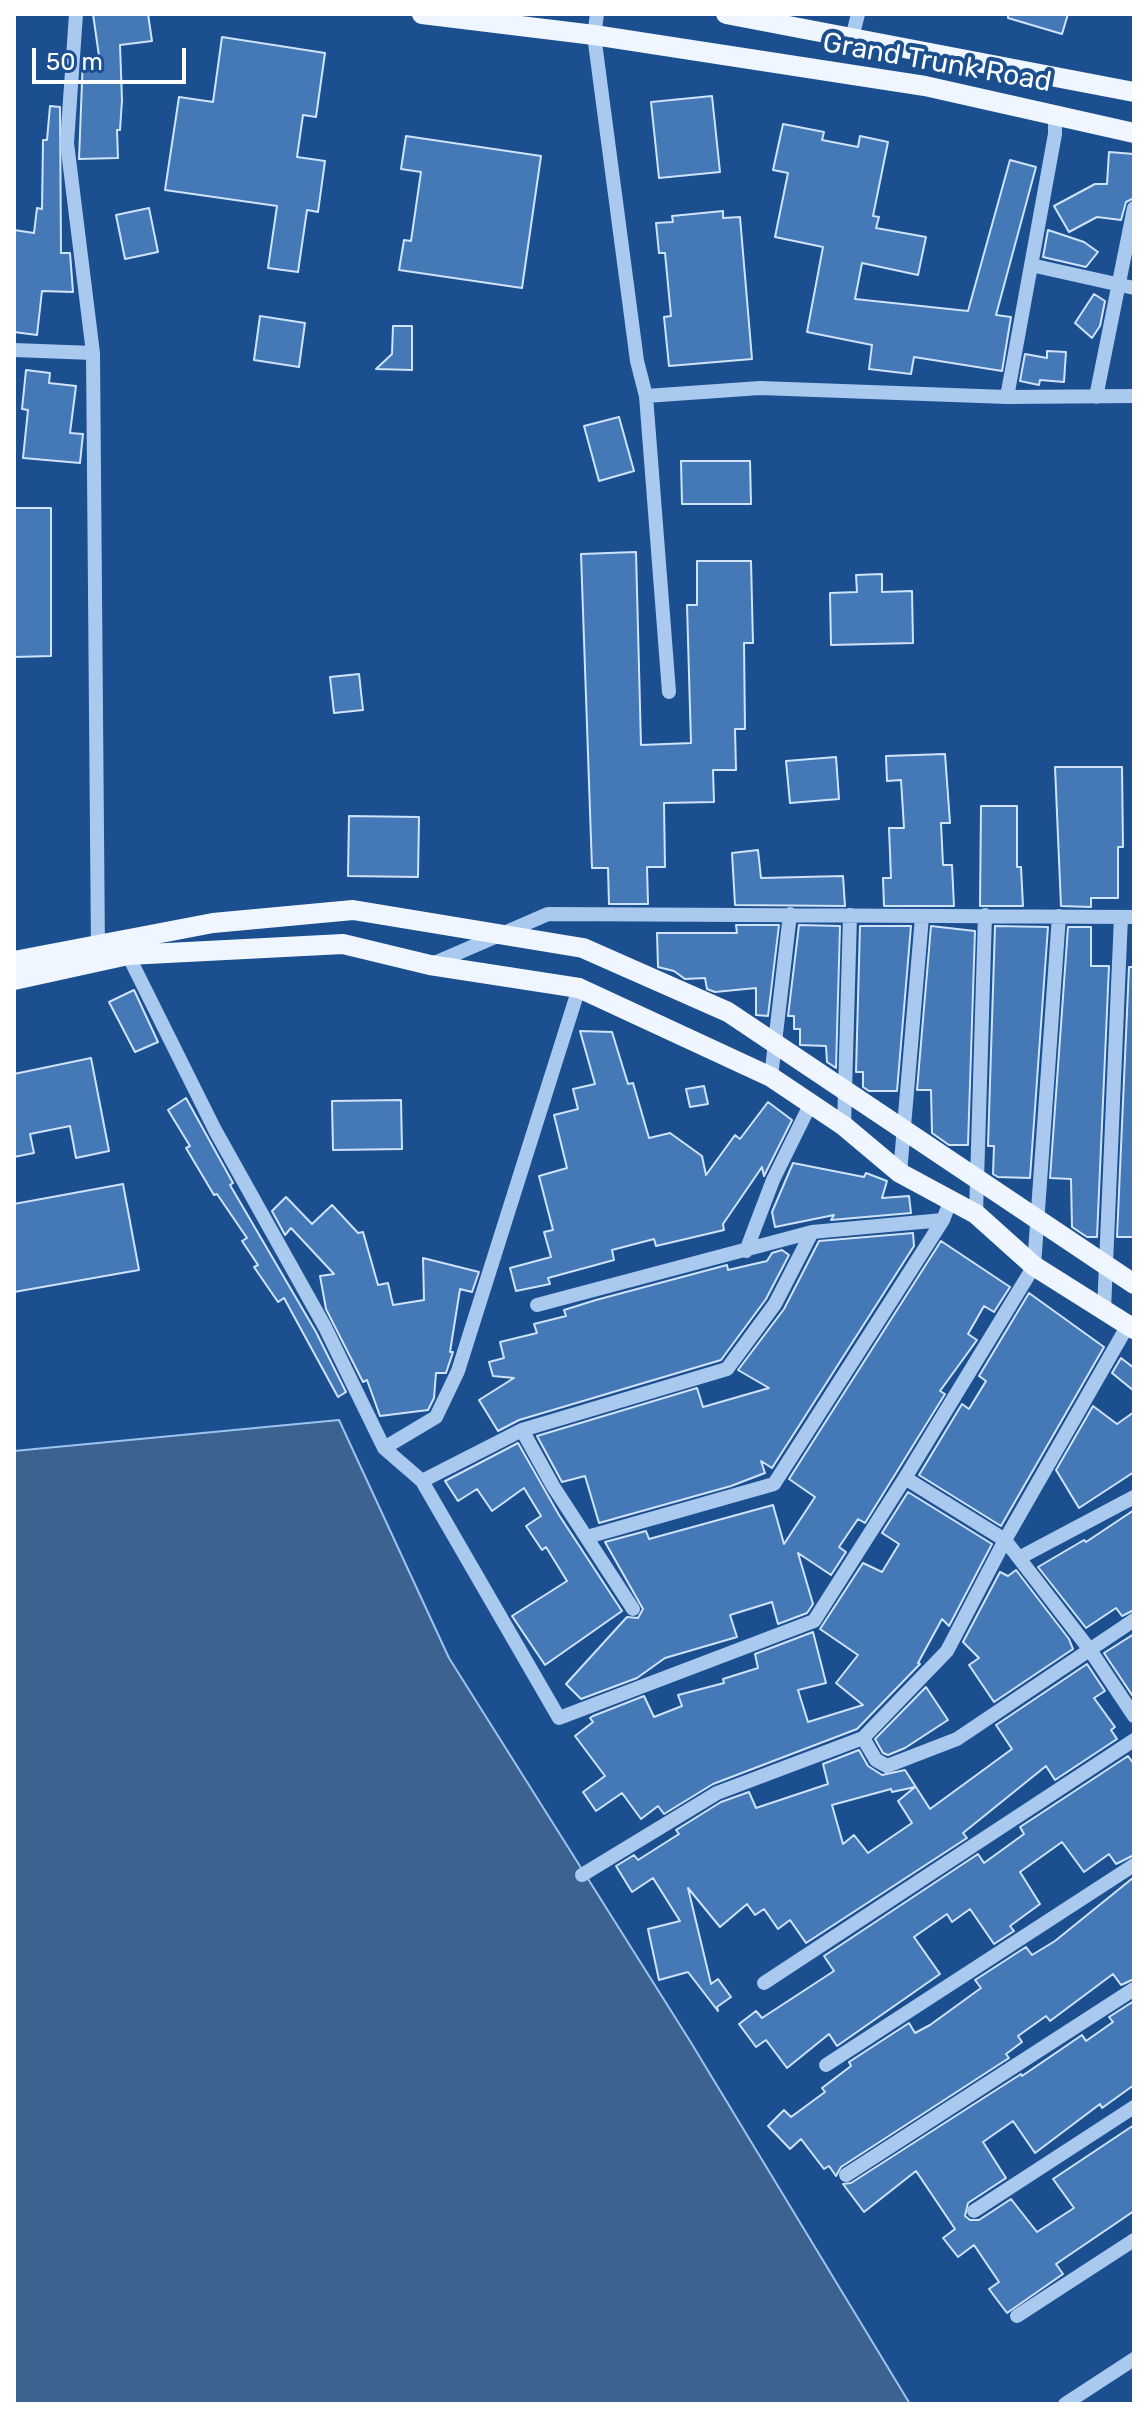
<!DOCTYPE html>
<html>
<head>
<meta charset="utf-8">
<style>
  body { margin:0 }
  #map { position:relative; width:1148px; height:2418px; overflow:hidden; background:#1b4f8f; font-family:Rubik,sans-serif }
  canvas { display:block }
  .frame { position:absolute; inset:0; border:16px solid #fff; pointer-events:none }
  .scale { position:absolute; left:32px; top:48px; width:154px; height:36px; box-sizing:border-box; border:4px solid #fff; border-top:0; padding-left:10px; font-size:24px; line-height:28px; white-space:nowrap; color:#fff; -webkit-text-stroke:6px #1b4f8f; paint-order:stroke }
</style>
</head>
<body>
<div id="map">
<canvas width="1148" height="2418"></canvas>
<div class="frame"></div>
<div class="scale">50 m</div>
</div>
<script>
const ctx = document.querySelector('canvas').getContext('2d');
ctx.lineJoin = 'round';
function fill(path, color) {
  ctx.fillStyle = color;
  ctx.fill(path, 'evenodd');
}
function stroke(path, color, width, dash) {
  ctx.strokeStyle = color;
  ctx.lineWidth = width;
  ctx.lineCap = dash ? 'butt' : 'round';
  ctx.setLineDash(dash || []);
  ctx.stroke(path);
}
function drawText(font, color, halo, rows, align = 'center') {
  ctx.font = font + ' Rubik,sans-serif';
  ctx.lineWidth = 8;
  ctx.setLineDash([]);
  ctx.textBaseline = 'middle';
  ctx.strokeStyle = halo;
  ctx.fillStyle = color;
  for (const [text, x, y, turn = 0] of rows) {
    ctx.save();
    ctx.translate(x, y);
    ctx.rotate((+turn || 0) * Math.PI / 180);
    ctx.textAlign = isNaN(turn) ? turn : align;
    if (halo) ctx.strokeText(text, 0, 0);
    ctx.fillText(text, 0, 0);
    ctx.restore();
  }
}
const water = new Path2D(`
  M339,1420L449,1658L690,2041L910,2404H14V1451Z`);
fill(water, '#3c6290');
stroke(water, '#9cc4f0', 2);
const building = new Path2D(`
  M93,14H148L152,41L120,45L122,100L120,130H117L118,158L79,159L83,57L99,56Z
  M1008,14H1068L1062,34L1008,18Z
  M222,37L325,53L316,117L303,115L297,157L325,161L318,212L307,210L298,272L268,268L277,206L165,190L179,97L213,102Z
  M712,96L720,172L659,178L651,102Z
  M50,106L60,107L61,253H70L73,292L42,291L37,335L14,332V230L34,233L37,208L42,209L43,140H47Z
  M783,124L824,132L822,140L858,147L860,136L888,142L873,216L879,217L876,228L926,237L918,275L862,263L855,299L968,311L1010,160L1036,167L996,315L1011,317L1002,371L914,357L911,374L869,369L872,345L807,332L823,247L775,237L788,173L773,170Z
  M406,136L541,156L522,288L399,270L404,240L411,241L421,172L401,169Z
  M1109,152L1134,154V198L1126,202L1121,220L1097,217L1069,232L1054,206L1095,184H1107Z
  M149,208L158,252L125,259L116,215Z
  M723,211V218L740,217L752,359L669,366L664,317L671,316L665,253H659L656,223L673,222L672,216Z
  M1048,230L1084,242L1098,252L1086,267L1043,257Z
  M1094,294L1105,301L1100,326L1092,338L1075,323Z
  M260,316L305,323L299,367L254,360Z
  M393,326H412V370L376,369L392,354Z
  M1047,351L1066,352L1064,382L1040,380L1039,385L1020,381L1025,354L1047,358Z
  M26,370L50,373L49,383L76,386L70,433L83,434L80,463L23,458L28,410L22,409Z
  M619,417L634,471L599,481L584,426Z
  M681,461H750L751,504H682Z
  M14,508H51V656L14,657Z
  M636,552L641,745L691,743L687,605H697V561H751L753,643H744L745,729H735L736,770H713L714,802L664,803L665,867H647L648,904H609L608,868H592L581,554Z
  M882,574V592L912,591L913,643L831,645L830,593L857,592L856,575Z
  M359,674L363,710L334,713L330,677Z
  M945,754L950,823H941L943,865H952L954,906H884L883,878H891L889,828H904L901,780L887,781L886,756Z
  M836,757L839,799L790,803L786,761Z
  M1055,767H1122L1123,847H1118V898H1091V907L1061,906Z
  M981,806H1017V867H1021L1023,906H980Z
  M349,816L419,817L418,877L348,876Z
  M758,850L761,878L843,876L845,906L735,905L732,853Z
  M736,925H779L768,1016L756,1015V988L715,992L707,989L705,978L685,979L674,971L658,967L657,933H737Z
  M799,925L840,926L836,1068L827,1062L826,1046L800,1045V1029H794V1016H788Z
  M860,926H911L897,1091H869L863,1087V1072H856Z
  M931,926L975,931L968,1145H949L932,1133L931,1090H917Z
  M995,926L1048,927L1030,1178L998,1177L993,1174L994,1146H988Z
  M1068,927H1091V966H1109L1097,1237H1087L1072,1227L1071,1179L1050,1178Z
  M1129,967H1134V1237H1117Z
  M134,990L158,1042L135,1052L109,1002Z
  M580,1031L612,1032L628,1084L633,1083L649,1138L670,1133L702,1156L706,1175L735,1135L740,1139L768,1102L792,1120L764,1176L762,1167L723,1224L724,1230L656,1246L654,1239L612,1250L614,1260L548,1278L550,1284L516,1291L510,1268L551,1257L544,1232L553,1230L539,1176L567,1168L554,1115L578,1109L573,1089L595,1084Z
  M91,1058L109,1151L76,1158L70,1126L30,1134L34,1153L14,1157V1074Z
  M704,1086L708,1104L690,1107L686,1089Z
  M186,1098L233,1183L230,1185L316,1332L346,1392L338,1397L284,1298L278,1302L254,1267L258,1265L242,1241L247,1238L217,1194L214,1195L186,1148L190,1146L168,1110Z
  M401,1100L402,1149L333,1150L332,1101Z
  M793,1163L864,1177L866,1173L887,1181L882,1198L909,1196L911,1213L831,1220L834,1215L775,1227L772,1212Z
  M123,1184L139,1270L14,1292V1204Z
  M286,1197L312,1224L332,1205L358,1233L363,1232L378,1285L388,1283L393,1305L424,1300L423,1258L479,1272L472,1292L460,1289L450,1352H453L446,1373H436L434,1398L428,1410L380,1416L367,1380L363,1382L326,1309L320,1276L334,1274L291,1228L285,1235L272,1211Z
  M913,1233L914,1246L772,1468L761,1461L765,1473L731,1486L599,1523L585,1476L562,1482L537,1436L697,1388L703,1407L769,1388L738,1370L784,1309L819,1241Z
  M941,1241L1010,1287L994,1312L984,1306L968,1334L977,1340L940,1391L945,1394L865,1523L858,1519L839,1547L846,1552L831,1575L798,1553L813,1604L807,1613L778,1624L772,1602L730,1615L737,1637L665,1658L637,1678L581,1699L566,1684L627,1617L638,1618L643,1609L605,1542L646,1531L649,1539L773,1505L784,1544L815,1497L789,1479Z
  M782,1250L789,1255L766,1299L721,1360L519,1420L498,1431L479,1400L514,1378L493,1376L489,1362L504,1358L500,1342L537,1333L534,1324L566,1316L564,1310L596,1300L727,1265L728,1270L767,1261L772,1253Z
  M1029,1293L1104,1347L1001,1526L919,1475L962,1404L969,1409L986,1381L979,1376Z
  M1121,1358L1134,1368V1391L1112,1373Z
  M1093,1406L1117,1424L1134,1412V1472L1079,1508L1056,1470Z
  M518,1443L559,1515L622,1611L545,1665L512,1616L567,1581L546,1547L542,1550L526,1526L541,1516L524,1488L492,1511L477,1489L458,1501L445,1481Z
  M908,1492L992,1544L949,1626L942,1619L918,1663L920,1664L857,1729L713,1784L664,1814L658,1806L641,1819L622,1793L596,1811L583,1792L605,1776L575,1736L593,1722L590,1718L593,1716L644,1696L654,1717L682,1706L678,1695L724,1683L723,1679L758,1668L755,1654L813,1632L826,1683L798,1690L808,1722L863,1705L836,1683L858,1655L820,1629L863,1563L882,1572L899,1544L882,1533Z
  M1134,1510V1610L1122,1616L1116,1608L1086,1628L1038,1567L1084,1540L1086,1542Z
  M1016,1570L1069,1639L1073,1649L994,1702L969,1665L979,1658L963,1642L1000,1572L1008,1576Z
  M1134,1634V1698L1104,1653Z
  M1087,1664L1105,1691L1094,1698L1115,1727L1111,1730L1117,1739L1055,1780L1046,1766L963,1833L967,1838L806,1943L790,1920L778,1929L764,1909L755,1915L747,1904L720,1927L688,1888L711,1984L718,1979L731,1997L717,2007L718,2011L688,1972L659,1980L648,1929L680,1921L653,1878L632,1892L616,1866L634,1855L638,1860L679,1834L676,1830L721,1802L749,1792L756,1808L828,1784L823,1764L859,1750L868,1766L882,1775L905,1770L930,1809L1012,1749L996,1725ZM915,1787L898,1801L912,1823L868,1853L854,1835L843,1844L832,1805L891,1789L892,1792Z
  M926,1687L948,1720L905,1748L888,1755L883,1753L875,1739Z
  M1128,1756L1134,1764V1855L1116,1864L1109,1854L1084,1872L1062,1842L1020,1872L1040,1904L1010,1926L1014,1931L994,1944L970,1909L952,1922L947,1914L914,1937L940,1974L837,2046L829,2034L787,2068L766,2040L756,2047L739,2024L756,2011L762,2018L834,1971L824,1956L978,1854L984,1863L1024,1834L1020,1827Z
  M1134,1877V1979L1121,1985L1113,1974L1050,2021L1046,2016L1018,2036L1022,2042L1006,2054L1009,2058L841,2167L836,2176L829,2166L824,2169L801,2139L790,2149L768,2126L784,2110L791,2117L825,2092L822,2088L851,2066L849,2062L909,2023L915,2033L930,2025L981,1988L975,1980L1026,1947L1032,1955L1055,1941Z
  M1134,2001V2085L1102,2108L1100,2104L1035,2153L1013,2121L983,2142L1006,2178L968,2203L965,2216L970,2220H979L1011,2199L1037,2232L1074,2208L1053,2179L1134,2125V2211L1056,2264L1063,2274L1007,2313L989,2289L999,2282L974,2245L958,2257L943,2238L955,2229L916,2171L864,2212L843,2184L851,2183L1021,2074L1022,2076L1082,2035L1086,2041L1113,2022L1109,2017Z`);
fill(building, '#4478b7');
stroke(building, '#cfe3fa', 2);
stroke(new Path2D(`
  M76,14L67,143L93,353L98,952
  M597,14L594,35L637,361L646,396L669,692
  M852,38L858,14
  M1031,265L1134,288
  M14,350L93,353
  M646,396L760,388L1007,397L1134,396
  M1007,397L1055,134V113
  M1096,397L1134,208
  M128,955L215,1130L325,1327L384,1448L422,1481L559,1718L814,1621L905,1478L1034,1266L1059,916
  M430,965L548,914L1134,917
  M771,1077L790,914
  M844,1126L850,915
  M900,1173L922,917
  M976,1214L985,915
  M746,1251L773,1180L811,1103
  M537,1305L812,1232L943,1220
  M1104,1310L1121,917
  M522,1430L553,1486L633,1609
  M384,1448L436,1417L458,1371L579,988
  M905,1478L1005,1540L1090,1650L1134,1716
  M422,1481L522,1430L727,1369L775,1304L812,1232
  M587,1537L774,1484L943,1220L950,1202
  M1019,1558L1134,1497
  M863,1738L876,1760L887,1766L957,1739L1134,1620
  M582,1875L717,1793L863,1738L947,1651L1005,1540L1128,1325
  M764,1983L1134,1740
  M826,2065L1134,1865
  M846,2175L1134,1989
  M974,2211L1134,2107
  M1017,2316L1134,2240
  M1065,2404L1134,2359`), '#a9c9ee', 14);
stroke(new Path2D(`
  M422,14L594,35L925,86L1134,133
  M726,14L1134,92
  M14,961L213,923L353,910L583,948L728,1012L1134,1284
  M14,980L128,955L343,944L430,965L579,988L771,1077L844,1126L900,1173L976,1214L1034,1266L1134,1329`), '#f0f6ff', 20);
drawText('28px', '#fff', '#1b4f8f', [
  ["Grand Trunk Road",937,63,10]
]);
</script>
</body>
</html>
